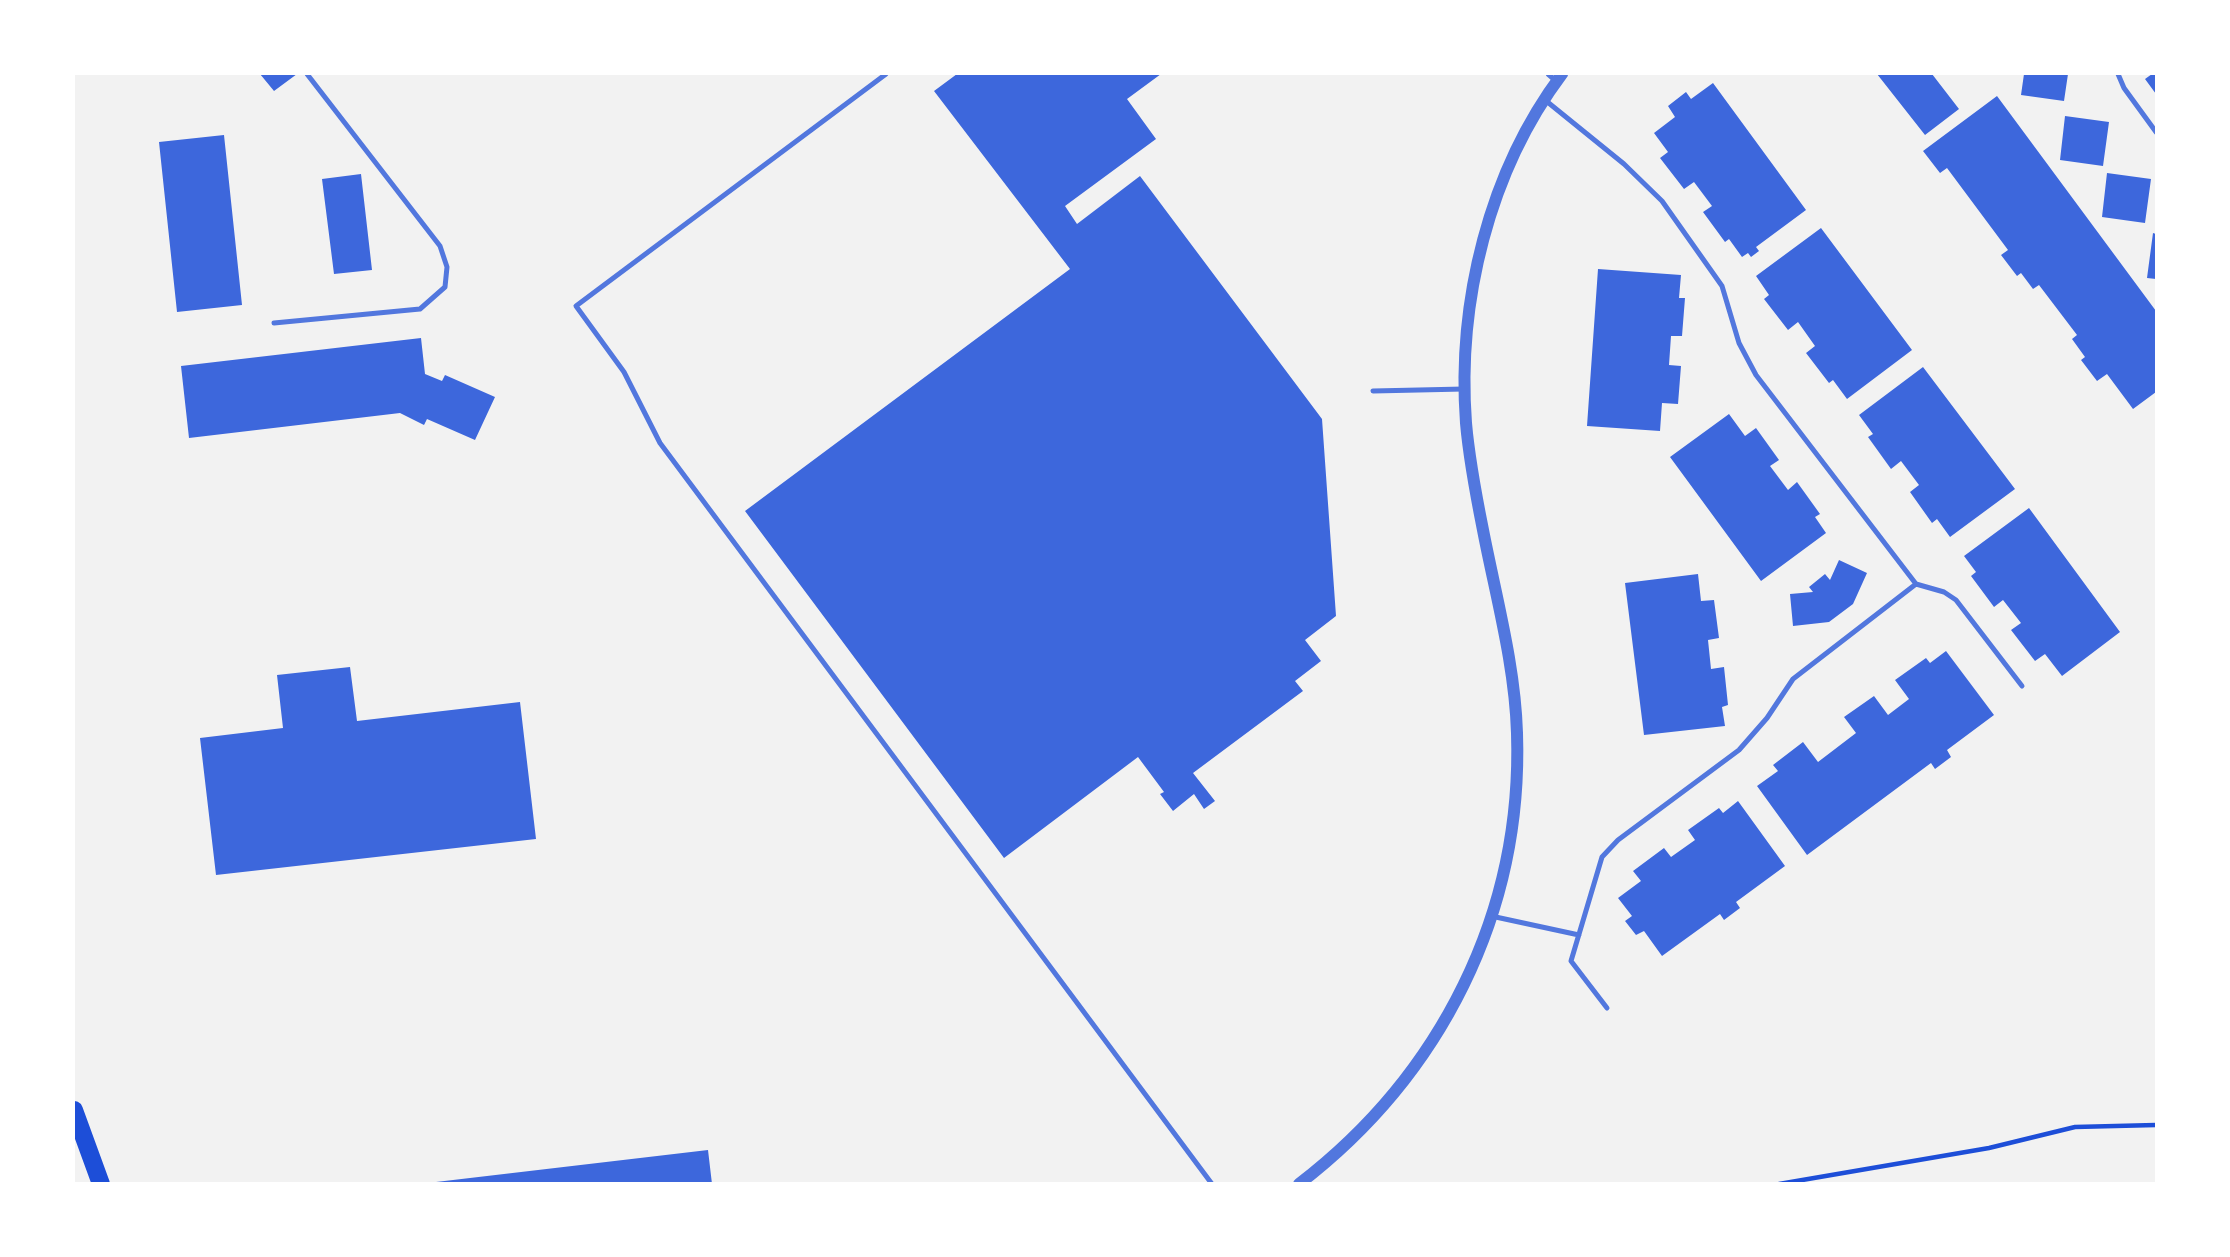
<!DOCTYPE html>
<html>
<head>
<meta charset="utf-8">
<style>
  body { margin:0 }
  #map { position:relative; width:2230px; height:1257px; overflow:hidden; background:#f2f2f2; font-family:"Golos Text",sans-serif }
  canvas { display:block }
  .frame { position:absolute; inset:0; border:75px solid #fff; pointer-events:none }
</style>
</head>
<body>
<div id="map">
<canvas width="2230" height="1257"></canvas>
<div class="frame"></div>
</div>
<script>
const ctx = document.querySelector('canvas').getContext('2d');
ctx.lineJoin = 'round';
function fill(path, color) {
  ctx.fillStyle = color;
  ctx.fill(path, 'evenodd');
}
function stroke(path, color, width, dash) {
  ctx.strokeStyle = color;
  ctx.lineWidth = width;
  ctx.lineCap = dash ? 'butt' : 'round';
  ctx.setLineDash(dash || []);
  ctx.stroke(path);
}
fill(new Path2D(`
  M260,74H297L274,91Z
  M957,74H1161L1127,99L1156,139L1065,206L1077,224L1140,176L1322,419L1336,616L1305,640L1321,661L1295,681L1303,691L1193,773L1215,801L1204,809L1194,794L1173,811L1160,794L1164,792L1138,757L1004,858L745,511L1070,269L934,91Z
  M1877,74H1932L1959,109L1925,135Z
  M2024,74H2068L2064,101L2021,95Z
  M2152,74H2156V94L2145,79Z
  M1713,83L1806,210L1756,247L1759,251L1751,257L1748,253L1742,257L1729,239L1725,242L1703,212L1712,206L1694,182L1684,189L1660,158L1668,152L1654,133L1675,117L1668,106L1686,92L1691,99Z
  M1997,96L2156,311V392L2133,409L2107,374L2097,381L2081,360L2085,357L2072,339L2077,335L2039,285L2033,289L2021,273L2017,276L2001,255L2008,250L1947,168L1940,173L1923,151Z
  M2065,116L2109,122L2103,166L2060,160Z
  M224,135L242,305L177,312L159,142Z
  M2107,173L2151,179L2145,223L2102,217Z
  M361,174L372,270L334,274L322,179Z
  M1821,228L1912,350L1847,399L1833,380L1829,383L1806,353L1815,346L1798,322L1788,330L1764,299L1769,295L1756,276Z
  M2153,233L2156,234V279L2147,278Z
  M1598,269L1681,275L1679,298H1685L1682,336H1671L1669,365L1681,366L1678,404L1662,403L1660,431L1587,426Z
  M421,338L425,374L442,381L445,375L495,397L475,440L427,419L424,425L400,413L189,438L181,366Z
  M1923,367L2015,489L1950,537L1937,519L1932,523L1910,492L1919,485L1901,461L1891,469L1868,437L1873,434L1859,415Z
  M1729,414L1745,436L1756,428L1779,460L1770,466L1788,490L1797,482L1820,514L1815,517L1826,533L1761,581L1670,457Z
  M2029,508L2120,632L2062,676L2045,654L2035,661L2011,630L2021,623L2003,600L1994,607L1971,576L1976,572L1964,556Z
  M1839,560L1867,573L1853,604L1829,622L1793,626L1790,594L1813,592L1809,587L1825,574L1830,580Z
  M1698,574L1701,601L1714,600L1719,638L1708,640L1711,669L1724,667L1728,705L1722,707L1725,726L1644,735L1625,583Z
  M1946,651L1994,715L1947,750L1951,757L1935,769L1931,763L1807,855L1757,786L1778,771L1773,765L1803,742L1818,762L1856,733L1844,717L1874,696L1888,715L1909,699L1895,680L1926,658L1930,663Z
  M350,667L357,721L520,702L536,839L216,875L200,738L283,728L277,675Z
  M1738,801L1785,866L1736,902L1740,908L1724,920L1720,914L1662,956L1644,931L1636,935L1625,921L1632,916L1618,898L1641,881L1633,871L1664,848L1671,857L1695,840L1688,830L1719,808L1723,813Z
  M708,1150L712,1184H436V1182Z`), '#3d67dc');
stroke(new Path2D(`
  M1779,1184L1989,1148L2075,1127L2156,1125`), '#1d4ed8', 4.5);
stroke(new Path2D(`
  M886,74L576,306L624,372L660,443L1212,1184
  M1548,74L1556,81
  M2118,74L2124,88L2156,132
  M1545,100L1624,164L1662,201L1722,286L1739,343L1756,375L1916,584L1944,592L1956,600L2022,686
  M274,323L420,309L445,287L447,267L440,246L307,74
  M1373,391L1464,389
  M1491,916L1579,935
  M1607,1008L1571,961L1602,857L1618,840L1739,750L1767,718L1793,679L1916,584`), '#5277de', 5);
stroke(new Path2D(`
  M1299,1184C1441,1075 1523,913 1517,733C1515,665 1496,597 1483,530C1476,495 1469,458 1466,423C1457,302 1489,171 1562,74`), '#5277de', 12);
stroke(new Path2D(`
  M74,1110L101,1184`), '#1d4ed8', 18);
</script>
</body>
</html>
